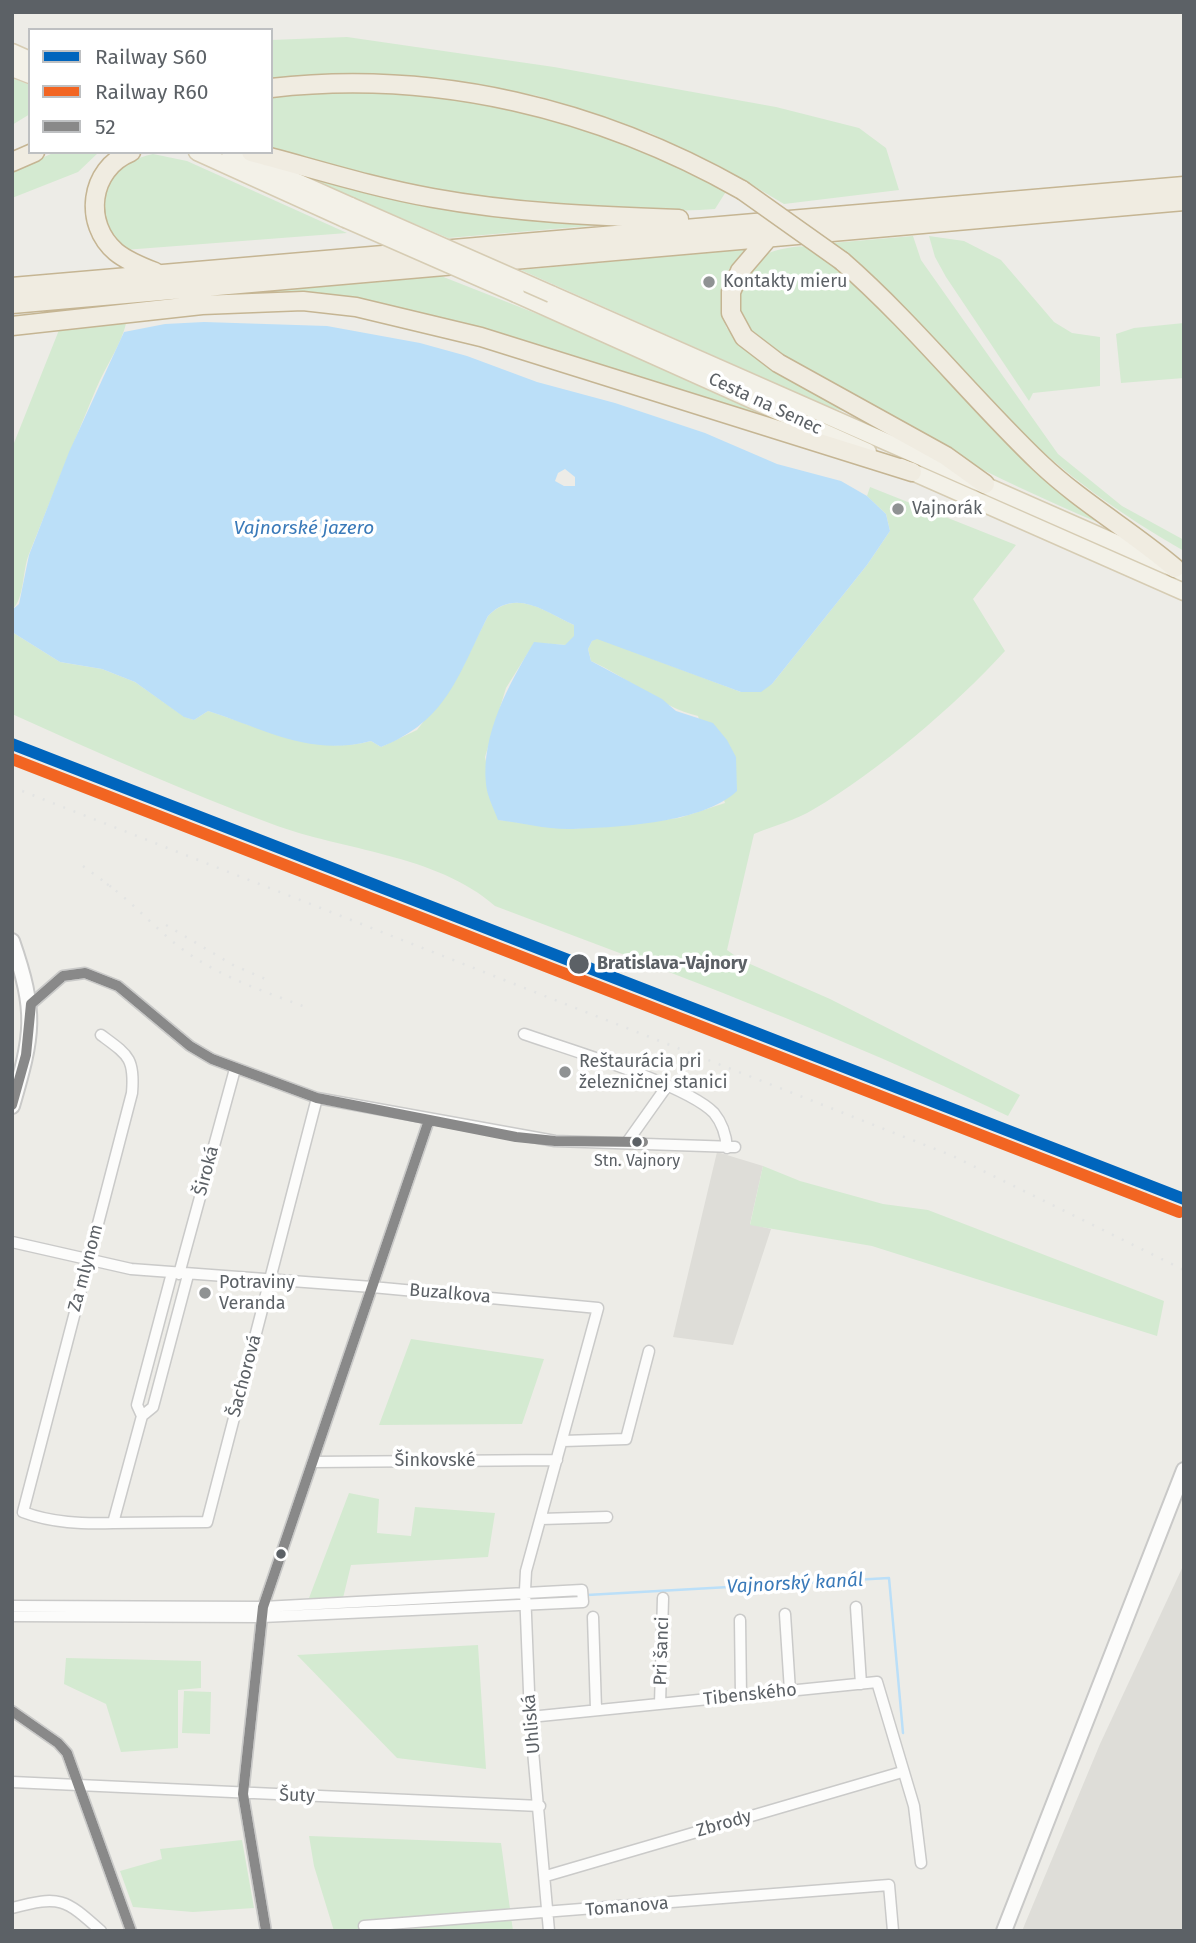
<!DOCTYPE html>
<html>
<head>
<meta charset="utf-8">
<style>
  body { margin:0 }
  #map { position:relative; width:1196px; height:1943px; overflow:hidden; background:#edece7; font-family:"Fira Sans",sans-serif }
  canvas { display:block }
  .frame { position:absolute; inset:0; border:14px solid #5c6166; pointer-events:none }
  .legend { position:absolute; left:28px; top:28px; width:245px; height:126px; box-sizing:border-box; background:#fff; border:2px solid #bec0c2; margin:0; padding:9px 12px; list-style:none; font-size:21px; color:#5c6166 }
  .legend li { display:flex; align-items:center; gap:14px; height:35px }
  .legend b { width:35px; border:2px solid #bec0c2 }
</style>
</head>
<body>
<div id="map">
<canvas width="1196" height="1943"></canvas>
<div class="frame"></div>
<ul class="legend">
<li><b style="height:9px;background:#0065bd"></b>Railway S60</li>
<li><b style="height:9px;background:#f26522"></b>Railway R60</li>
<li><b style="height:9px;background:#898989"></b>52</li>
</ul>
</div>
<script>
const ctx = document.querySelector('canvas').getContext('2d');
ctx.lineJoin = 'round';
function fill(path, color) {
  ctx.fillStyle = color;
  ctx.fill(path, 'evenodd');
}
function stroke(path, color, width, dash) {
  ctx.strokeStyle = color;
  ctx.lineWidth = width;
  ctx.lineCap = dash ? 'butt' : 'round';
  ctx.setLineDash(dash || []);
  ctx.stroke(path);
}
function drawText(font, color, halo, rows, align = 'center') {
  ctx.font = font + ' "Fira Sans",sans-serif';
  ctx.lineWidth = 7;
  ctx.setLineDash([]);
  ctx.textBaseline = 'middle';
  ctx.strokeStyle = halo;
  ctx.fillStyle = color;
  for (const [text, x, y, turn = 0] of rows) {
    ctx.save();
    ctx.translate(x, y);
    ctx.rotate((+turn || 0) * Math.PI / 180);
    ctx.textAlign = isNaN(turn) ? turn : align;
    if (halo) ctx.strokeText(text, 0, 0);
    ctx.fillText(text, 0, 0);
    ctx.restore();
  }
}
fill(new Path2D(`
  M717,1152L763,1166L750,1224L771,1229L733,1345L673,1337Z
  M1184,1564V1931H1022L1100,1744Z`), '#deddd8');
fill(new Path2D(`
  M347,37L554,67L776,107L859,128L886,148L899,190L784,204L732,173L650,133L538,96L445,79L307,75L271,79V40Z
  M12,78L30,85V114L12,125Z
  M333,91C391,93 450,94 508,105C586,121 657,154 727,190L715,209C564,219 416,191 271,150V97Z
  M55,152H99L78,172L12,198V172Z
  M153,154L187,161L347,233L124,250C118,244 108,238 104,230C85,193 120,160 153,154Z
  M283,168L368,191L473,214L601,225L448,238Z
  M913,236L921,260L1058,454L1122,506L1184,540V551C1123,516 1063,474 1013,424C952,364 898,298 832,243Z
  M929,236L964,241L1001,260L1054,322L1072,333L1100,337V386L1033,393L1029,401L946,277L935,257Z
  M808,246L838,270L845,271L1059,491L1097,522C994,478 893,427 799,367C786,359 758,346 749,335C737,319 736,298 741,280C750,252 784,247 808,246Z
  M745,249L729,269L721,292L726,327L742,347L857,415L829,407L521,270Z
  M441,276L583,332L818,436L354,302L254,292Z
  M127,320C121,346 106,365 96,389C73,444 51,499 29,554C22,571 25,598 12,610V448L61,325Z
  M1184,323V378L1121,383L1116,334L1134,328Z
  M870,487L1016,545L973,599L1005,651C957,704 876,773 814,809C796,820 773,826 754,834L727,950L741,960L830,999L1020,1095L1008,1116C842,1036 668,971 495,906C436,854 344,851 272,824C184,791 98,753 12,714V632L60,662L102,669L135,682L185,717L194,720L208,711C261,727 314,756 371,741L381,747L417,730L456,679L488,616C516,588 544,611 574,625V637L566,645L534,643L506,688L485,757L499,820L572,829L679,818L725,803L698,716C660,707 627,677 591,661L588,649L592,641L597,638L741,692L772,684L867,565L890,531L886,514L867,496Z
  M763,1166L800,1181L883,1204L928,1210L1164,1301L1157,1336L872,1246L750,1225Z
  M411,1339L544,1359L522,1424L379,1425Z
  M349,1493L379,1499L377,1533L411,1536L415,1507L495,1513L488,1557L351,1565L343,1598H309Z
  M478,1645L486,1769L397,1758L297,1655Z
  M66,1658L201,1661V1688L178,1690V1748L121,1752L106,1704L64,1684Z
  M184,1691L211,1692L210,1734L182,1733Z
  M309,1836L501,1843L513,1931H334L314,1866Z
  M242,1840L254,1908L193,1912L133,1907L120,1871L162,1859L160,1849Z`), '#d4ead1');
fill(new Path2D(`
  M204,322L327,326L420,343L467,356L537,382L615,403L705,433L777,464L841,481L867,496L886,514L890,531L867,565L772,684L761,692H741L597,639L592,641L588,649L591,661L662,699L676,711L713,723L727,740L736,757L737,791C703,823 620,827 573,829C549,830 522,823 498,820C494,809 487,796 486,784C481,734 509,684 534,642L565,645L574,636V625C544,611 515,588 488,616C458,675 447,721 381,747L371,741C309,757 265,729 208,711L194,720L184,717L135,682L102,669L60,662L12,632V610L19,604L29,555L69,452L124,332L165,324ZM565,469L575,477V486H564L555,481L558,473Z`), '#bbdff8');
stroke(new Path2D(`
  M587,1595L889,1578L903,1733
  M532,1598L578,1596`), '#bbdff8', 2.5);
const street = new Path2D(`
  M31,1004L63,976L85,973L118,986L190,1046L212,1059L317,1098L555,1141L735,1147
  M524,1034C567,1049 686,1084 714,1113C723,1124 726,1135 727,1148
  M101,1035C128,1055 135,1058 132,1093L23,1512C52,1523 83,1524 113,1523L142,1416L153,1407L188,1275
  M628,1141L667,1086
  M12,1242L131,1269L372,1287L598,1308L526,1571L525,1590L530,1717L549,1931
  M179,1274L235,1069
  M142,1416L137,1405L172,1273
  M563,1441L626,1439L649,1351
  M314,1462L557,1460
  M541,1519L607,1517
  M113,1523L207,1522L317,1098
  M12,1606L263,1607L582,1590L583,1602L262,1617L12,1616
  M856,1607L861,1684
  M785,1614L790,1691
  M593,1617L596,1709
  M740,1620L741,1696
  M660,1704L663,1598
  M12,1711L58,1743L67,1753L131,1931
  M530,1717L877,1682L914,1806L921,1863
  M12,1782L540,1806
  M546,1876L902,1772
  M12,1908C61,1895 65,1899 101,1931
  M364,1926L889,1885L893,1931
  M266,1931L243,1794L263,1607L429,1120`);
const secondary = new Path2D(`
  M12,941C37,1013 33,1034 12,1106
  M1004,1931L1184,1470`);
const primary = new Path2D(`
  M12,52L30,60
  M12,68L30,75
  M197,152L345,219
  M230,152L351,206
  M516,294L868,452
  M551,294L1184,573
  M901,467L1184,592`);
const highway = new Path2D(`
  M271,88C436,69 599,109 742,190
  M131,152C89,169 83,224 116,252C127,261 142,267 155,272
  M251,152C312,168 371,187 433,198C515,213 596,216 679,219
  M12,162L35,152
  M769,237L740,271L731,292V313L744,337L778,363L946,456L985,484
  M842,261C914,324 972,398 1040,463C1082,503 1132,531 1175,568
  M12,287L1184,186
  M12,304L1184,201
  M12,326L202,305L303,301L356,307L481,337L912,472`);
stroke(street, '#cacac9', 13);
stroke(secondary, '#c9c9c8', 18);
stroke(primary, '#d6ccb3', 19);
stroke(highway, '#c5b593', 21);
stroke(street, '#fcfcfb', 10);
stroke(secondary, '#fcfcfb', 14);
stroke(primary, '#f3f1e8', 16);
stroke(highway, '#f0ece1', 18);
stroke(new Path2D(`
  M12,787L953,1156L1184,1270
  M83,866L114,889
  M107,884C135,904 157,931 185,951C222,978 266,992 308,1008
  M166,925L233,965L270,981
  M1135,1188L1184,1211`), '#e3e4e3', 2.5, [2, 9]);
const primaryBridge = new Path2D(`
  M351,206L551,294
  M345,219L516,294`);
const highwayBridge = new Path2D(`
  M742,190L842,261`);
stroke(primaryBridge, '#d6ccb3', 19, []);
stroke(highwayBridge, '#c5b593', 21, []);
stroke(primaryBridge, '#f3f1e8', 16);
stroke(highwayBridge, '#f0ece1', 18);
stroke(new Path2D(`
  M31,1004L63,976L85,973L118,986L190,1046L212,1059L317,1098L516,1137L555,1141L643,1142
  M12,1105L26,1055L31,1004
  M12,1711L58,1743L67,1753L131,1931
  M266,1931L243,1794L263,1607L429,1120`), '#898989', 10);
stroke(new Path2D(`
  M12,744L1184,1199`), '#0065bd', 12);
stroke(new Path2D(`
  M12,759L1179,1212`), '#f26522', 12);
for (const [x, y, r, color] of [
  [709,282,7,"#8f9293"],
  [898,509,7,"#8f9293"],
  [579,964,11,"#5c6166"],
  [565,1072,7,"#8f9293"],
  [637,1142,6,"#5c6166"],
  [205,1293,7,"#8f9293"],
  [281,1554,6,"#5c6166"]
]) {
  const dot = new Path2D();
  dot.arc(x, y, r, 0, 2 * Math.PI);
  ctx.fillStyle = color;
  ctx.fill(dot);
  stroke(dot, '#fff', 2.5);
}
drawText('16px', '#5c6166', '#fff', [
  ["Stn. Vajnory",637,1162]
]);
drawText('18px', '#5c6166', '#fff', [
  ["Kontakty mieru",723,282],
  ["Vajnorák",912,509],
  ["Reštaurácia pri",579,1062],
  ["železničnej stanici",579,1083],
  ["Potraviny",219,1283],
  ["Veranda",219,1304]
], 'left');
drawText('18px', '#5c6166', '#fff', [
  ["Cesta na Senec",765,404,25],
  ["Široká",207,1171,-75],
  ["Za mlynom",86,1268,-75],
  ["Buzalkova",450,1294,5],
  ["Šachorová",245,1376,-75],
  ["Šinkovské",435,1461],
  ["Pri šanci",662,1651,-88],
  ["Tibenského",750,1695,-6],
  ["Uhliská",532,1724,-95],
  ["Šuty",297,1796,2],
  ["Zbrody",724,1824,-16],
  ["Tomanova",627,1907,-5]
]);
drawText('bold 18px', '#5c6166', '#fff', [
  ["Bratislava-Vajnory",597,964]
], 'left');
drawText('italic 19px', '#3a7ab9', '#fff', [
  ["Vajnorské jazero",304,529],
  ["Vajnorský kanál",795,1584,-3]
]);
</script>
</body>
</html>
